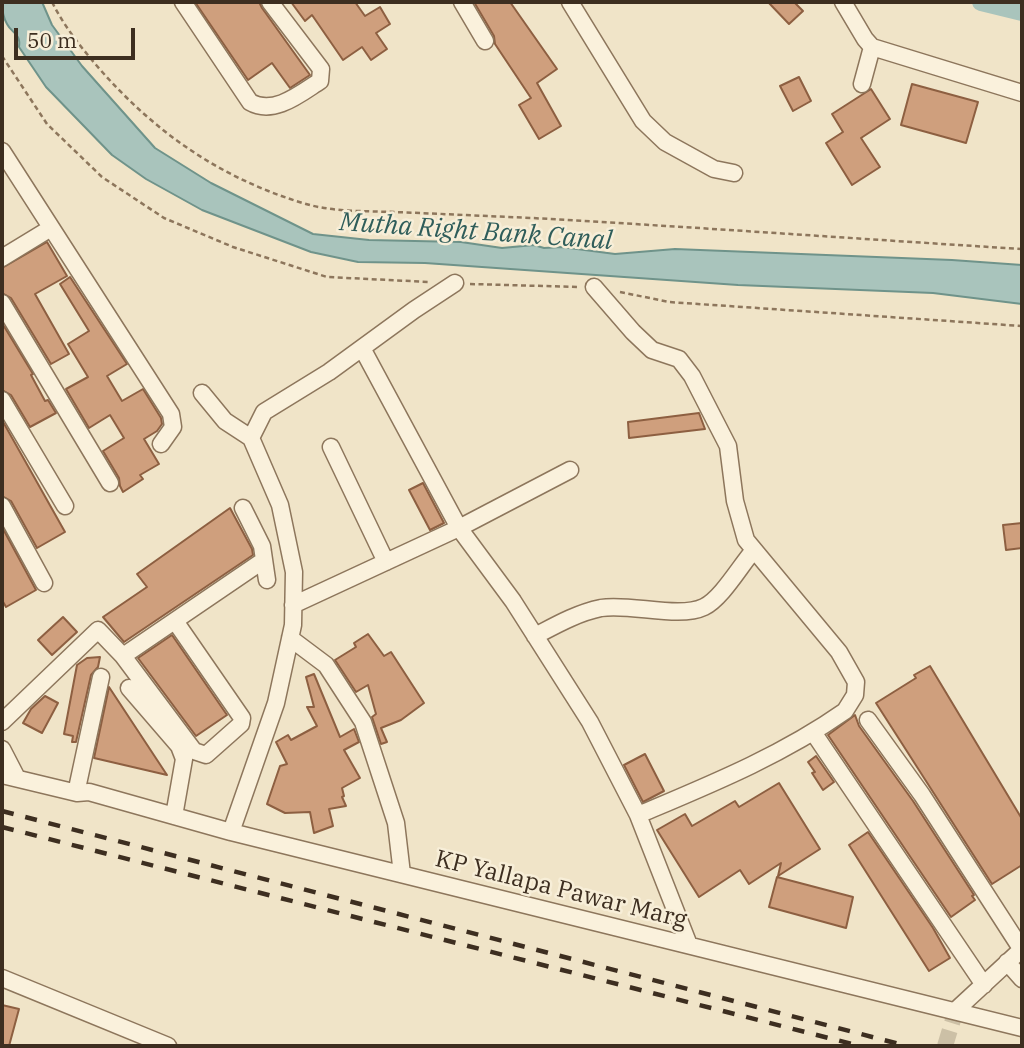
<!DOCTYPE html>
<html>
<head>
<meta charset="utf-8">
<style>
  body { margin:0 }
  #map { position:relative; width:1024px; height:1048px; overflow:hidden; background:#f0e4c8; font-family:"IBM Plex Serif",serif }
  canvas { display:block }
  .frame { position:absolute; inset:0; border:4px solid #3d2e20; pointer-events:none }
  .scale { position:absolute; left:14px; top:28px; width:121px; height:32px; box-sizing:border-box; border:4px solid #3d2e20; border-top:0; padding-left:9px; font-size:21px; line-height:24px; white-space:nowrap; color:#3d2e20; -webkit-text-stroke:5px #f7eed8; paint-order:stroke }
</style>
</head>
<body>
<div id="map">
<canvas width="1024" height="1048"></canvas>
<div class="frame"></div>
<div class="scale">50 m</div>
</div>
<script>
const ctx = document.querySelector('canvas').getContext('2d');
ctx.lineJoin = 'round';
function fill(path, color) {
  ctx.fillStyle = color;
  ctx.fill(path, 'evenodd');
}
function stroke(path, color, width, dash) {
  ctx.strokeStyle = color;
  ctx.lineWidth = width;
  ctx.lineCap = dash ? 'butt' : 'round';
  ctx.setLineDash(dash || []);
  ctx.stroke(path);
}
function drawText(font, color, halo, rows, align = 'center') {
  ctx.font = font + ' "IBM Plex Serif",serif';
  ctx.lineWidth = 5;
  ctx.setLineDash([]);
  ctx.textBaseline = 'middle';
  ctx.strokeStyle = halo;
  ctx.fillStyle = color;
  for (const [text, x, y, turn = 0] of rows) {
    ctx.save();
    ctx.translate(x, y);
    ctx.rotate((+turn || 0) * Math.PI / 180);
    ctx.textAlign = isNaN(turn) ? turn : align;
    if (halo) ctx.strokeText(text, 0, 0);
    ctx.fillText(text, 0, 0);
    ctx.restore();
  }
}
const water = new Path2D(`
  M2,2H42L52,25L82,66L155,148L211,183L313,234L369,240L461,242L502,248L534,245L544,248L562,247L615,254L675,249L952,260L1022,265V304L933,293L738,285L425,263L358,262L311,252L202,210L146,179L112,155L46,87L19,47C21,33 12,34 7,24C3,17 2,9 2,2Z`);
fill(water, '#a9c4bc');
stroke(water, '#6f938a', 2);
stroke(new Path2D(`
  M981,2L1022,12`), '#a9c4bc', 18);
const building = new Path2D(`
  M195,2H259L262,8L310,75L290,88L272,63L248,80Z
  M291,2H355L365,16L380,7L390,24L376,33L387,49L371,60L362,47L343,60L312,15L305,21Z
  M474,2H510L557,69L537,83L561,126L539,139L519,105L531,98L495,44L494,36Z
  M768,2H794L803,11L789,24Z
  M799,77L811,101L793,111L780,86Z
  M912,84L978,102L966,143L901,125Z
  M871,89L890,119L861,138L880,167L852,185L826,143L843,132L832,114Z
  M47,242L67,276L35,294L69,354L51,364L11,298L2,293V268Z
  M70,277L127,364L107,376L122,401L143,389L161,418L162,424L157,431L144,439L159,464L140,475L143,479L123,492L120,486L119,478L103,451L124,438L110,415L89,428L66,389L88,377L68,344L89,331L60,284Z
  M2,323L33,374L31,375L45,401L48,400L56,413L30,427L11,395L2,390Z
  M699,413L705,429L629,438L628,422Z
  M2,420L65,532L37,548L11,501L2,496Z
  M423,483L444,523L430,530L409,490Z
  M230,508L252,549L253,555L124,642L103,617L147,587L137,574Z
  M1022,523V548L1006,550L1003,525Z
  M2,527L36,590L6,607L2,600Z
  M63,617L77,632L52,655L38,640Z
  M368,634L384,656L391,652L424,703L401,720L381,728L387,742L381,744L372,717L376,714L368,685L356,692L335,660L356,647L354,643Z
  M172,635L227,715L196,736L138,658Z
  M100,657L98,667L91,675L76,742H72L73,736L64,734L77,665L87,658Z
  M930,666L1022,819V865L992,884L876,703L916,678L914,675Z
  M314,674L340,737L354,729L359,742L344,750L360,778L342,788L344,796L342,797L346,806L329,809L333,826L314,833L310,812L285,813L267,804L280,766L287,764L276,742L288,735L291,740L317,726L307,707H314L306,677Z
  M109,687L167,775L94,758Z
  M45,696L58,703L42,733L23,723L31,709Z
  M855,715L859,726L913,801L974,895L972,896L975,900L951,917L828,735Z
  M645,754L664,791L643,802L624,765Z
  M816,756L834,782L823,790L812,773L815,772L808,762Z
  M779,783L820,849L778,876L781,863L749,884L740,870L699,897L657,830L685,814L692,826L735,801L739,807Z
  M868,832L933,928L950,958L929,971L849,845Z
  M777,877L853,897L846,928L769,907Z
  M2,1005L19,1009L9,1046H2Z`);
fill(building, '#cf9f7d');
stroke(building, '#8d5f41', 2);
stroke(new Path2D(`
  M945,1046L956,1010`), '#ccc0a6', 16, [16, 8]);
const minor = new Path2D(`
  M183,2L250,102C274,116 301,93 320,81L321,69L270,2
  M462,2L485,41
  M570,2L643,121L665,142L714,169L734,173
  M843,2L865,39L872,47L1022,93
  M862,84L872,47
  M2,151L171,414L173,427L161,444
  M2,258L51,228
  M594,287L633,332L652,350L679,359L692,376L728,446L735,501L746,540L839,652L856,682L855,695L845,711C781,756 709,785 638,815
  M2,303L110,483
  M362,348L459,528L513,601L590,722L638,815L689,945
  M202,393L225,421L251,438L280,505L294,572L293,625L276,703L231,832
  M2,400L65,506
  M251,438L264,412L329,372L414,310L455,283
  M331,447L386,562
  M2,506L44,583
  M243,508L262,546L267,580
  M293,605L459,528L570,470
  M175,621L242,718L241,724L206,755L194,751L123,656L264,560
  M535,636C556,625 577,613 601,608C630,603 679,619 704,607C722,598 740,566 754,550
  M290,638L326,665L363,722L396,823L402,874
  M129,688L179,746L184,759L174,816
  M868,720L922,795L1022,950
  M2,722L98,630L123,656
  M813,732L984,985
  M2,749L17,778
  M2,775L77,793L89,792L231,832L1022,1028
  M78,784L101,677
  M1007,962L1022,979
  M2,978L168,1046
  M956,1010L1022,949`);
stroke(minor, '#8d765c', 19);
stroke(new Path2D(`
  M52,2C64,26 80,46 97,66C154,132 221,179 306,204C334,212 366,211 395,212C441,214 486,216 532,218C695,227 859,239 1022,249
  M2,56L47,124L102,177L164,218L233,247L327,277L429,282
  M470,284L579,287
  M620,292L669,302L1022,326`), '#8d765c', 2.5, [5, 3.5]);
stroke(minor, '#faf1dc', 16);
stroke(new Path2D(`
  M2,811L907,1046
  M2,827L860,1046`), '#3d2e20', 4.5, [12, 12]);
drawText('24px', '#3d2e20', '#f7eed8', [
  ["KP Yallapa Pawar Marg",561,890,14]
]);
drawText('italic 26px', '#2f5d5a', '#f7eed8', [
  ["Mutha Right Bank Canal",476,232,4]
]);
</script>
</body>
</html>
